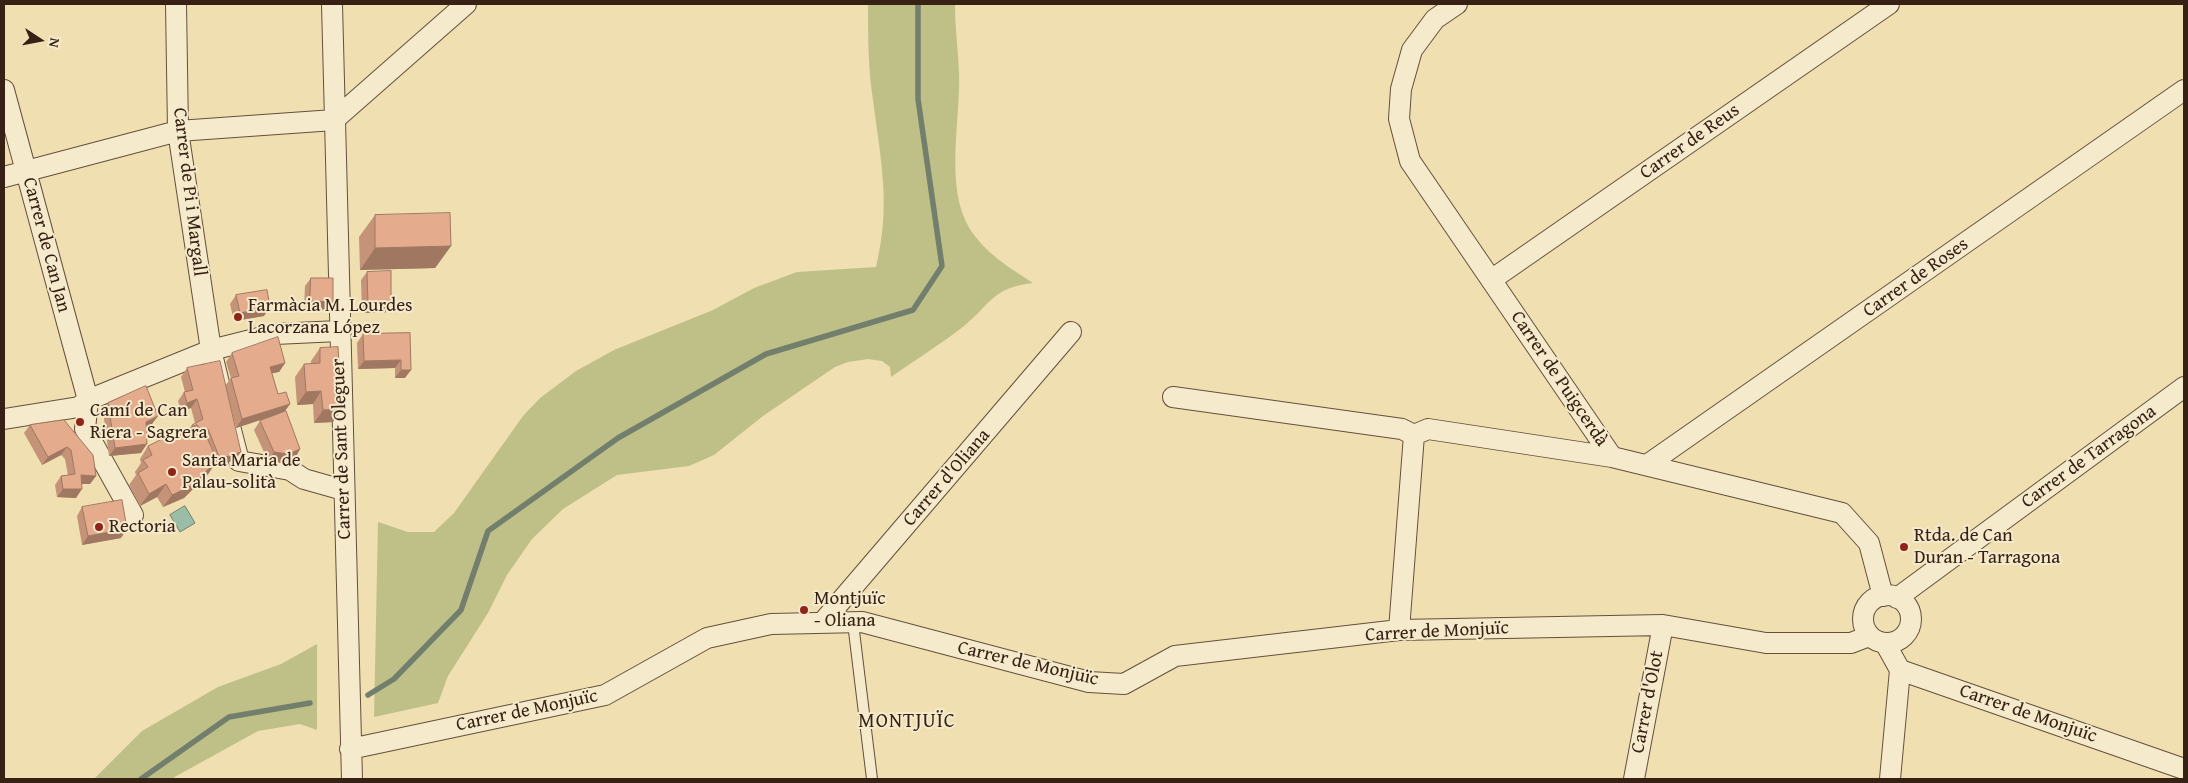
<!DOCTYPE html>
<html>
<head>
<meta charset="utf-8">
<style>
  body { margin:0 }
  #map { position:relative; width:2188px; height:783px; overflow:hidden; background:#efdfb1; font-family:"Gentium Book Plus",serif }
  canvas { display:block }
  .frame { position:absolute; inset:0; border:5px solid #372115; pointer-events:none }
  .north { position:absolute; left:15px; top:15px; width:50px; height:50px; -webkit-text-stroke:4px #f5eacc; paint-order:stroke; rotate:101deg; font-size:14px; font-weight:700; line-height:20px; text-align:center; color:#372115 }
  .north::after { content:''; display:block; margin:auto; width:18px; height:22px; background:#372115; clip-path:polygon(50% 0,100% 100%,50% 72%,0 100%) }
</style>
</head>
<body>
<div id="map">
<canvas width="2188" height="783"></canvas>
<div class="frame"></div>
<div class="north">N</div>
</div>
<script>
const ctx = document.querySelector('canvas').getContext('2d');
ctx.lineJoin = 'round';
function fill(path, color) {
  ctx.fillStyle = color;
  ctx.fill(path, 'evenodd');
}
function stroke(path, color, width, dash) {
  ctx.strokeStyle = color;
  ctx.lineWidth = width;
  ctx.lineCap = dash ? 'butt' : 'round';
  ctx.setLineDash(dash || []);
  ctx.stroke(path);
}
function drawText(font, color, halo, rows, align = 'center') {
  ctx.font = font + ' "Gentium Book Plus",serif';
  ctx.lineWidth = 4;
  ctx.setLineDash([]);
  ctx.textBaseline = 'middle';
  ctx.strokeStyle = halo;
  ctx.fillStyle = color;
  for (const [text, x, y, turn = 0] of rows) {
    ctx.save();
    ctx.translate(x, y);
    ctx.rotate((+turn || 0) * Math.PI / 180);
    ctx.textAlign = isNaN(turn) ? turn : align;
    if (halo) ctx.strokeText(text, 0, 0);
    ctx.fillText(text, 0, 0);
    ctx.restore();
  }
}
fill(new Path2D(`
  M868,4H955C955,27 958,49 959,72C961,118 944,188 970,229C985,253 1010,268 1033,283C992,288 992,303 964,326C941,344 915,360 891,377L890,367L882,361L868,359L848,362L835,367L763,416L714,455L689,466L617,475L563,509L532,539L507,575L488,613L448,676L438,703L374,717L378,522L408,532H434L454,513L523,416L540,398L576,371L614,350L713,310L754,288L797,272L876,267C891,205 881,162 873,100C868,68 868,36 868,4Z
  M317,644V730L300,724L258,731L171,779H94L142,731L218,687L281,664Z`), '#bfc087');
const water = new Path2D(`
  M185,506L195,523L180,532L170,515Z`);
fill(water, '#9bbda7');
stroke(water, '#737f6d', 1);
stroke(new Path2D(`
  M368,695L394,679L461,610L488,531L618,438L766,354L913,310L942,266L918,99V4
  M141,779L229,717L310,703`), '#737f6d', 5.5);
const lane = new Path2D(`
  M853,623L872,779`);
const street = new Path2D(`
  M176,4L178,131L211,350L220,387
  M332,4L352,779
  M1457,4L1435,19L1412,50L1401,89L1399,119L1410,161L1612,457L1842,513L1869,543L1883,596
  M4,90L88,400L85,429L133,515
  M334,120L466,4
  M4,177L178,131L334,120
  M1491,280L1889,4
  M1173,397L1402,429L1414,435
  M4,419L79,407L88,400L211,350L275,334L339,331
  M231,430L239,461L290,470L304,479L343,490
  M1647,465L2184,90
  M1863 619a24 24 0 1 1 48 0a24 24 0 1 1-48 0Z
  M1897,598L2184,387
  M822,623L1071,332
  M1399,630L1414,435L1428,429L1612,457
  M1885,643L1900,670L2184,769
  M350,749L605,695L707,638L771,624L862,622L1089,682L1124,684L1175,656L1399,630L1663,625L1766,643H1851L1869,636
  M1634,779L1663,625
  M1890,779L1900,670`);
stroke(lane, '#65503c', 12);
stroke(street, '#65503c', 22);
stroke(lane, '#f5eacc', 10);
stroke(street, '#f5eacc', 20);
fill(new Path2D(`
  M375,215L451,246L435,268L360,270L359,237Z
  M367,272L385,313H362L361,280Z
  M311,278L327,310H304L305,286Z
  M236,295L264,316L234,321L230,304Z
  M410,333L405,378H395V368L358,369L357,343L363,334Z
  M320,348L333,422L314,423L313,404L297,405L295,377L304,364H311V361Z
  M232,353L285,363L279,372L272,373L278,394L290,404L285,411L300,449L295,458L282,463L268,461L254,430L260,421L273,416L236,428L228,396L235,460L214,467L213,466L209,473L184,498L163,507L157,497L140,506L129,485L136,475L135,472L141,463L140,459L148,446L169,442L177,439L181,433L190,428L192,425L195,423L191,408L181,411L178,401L184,392H185L181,377L187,368L225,386L231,378L226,362Z
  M108,403L152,424L146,427L141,453L109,456L103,411Z
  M64,420L96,476L90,484H81L76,498L57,497L55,485L61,476L68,475L65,459L61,455L42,465L24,433L30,425Z
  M82,507L121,538L82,545L77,516Z`), '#c49378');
fill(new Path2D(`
  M451,246L435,268L360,270L375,248Z
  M310,301L333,302L327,310H304Z
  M391,304L385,313H362L368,305Z
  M270,307L264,316L234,321L240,313Z
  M401,360L395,368L358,369L364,361Z
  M285,363L279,372L264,375L270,367Z
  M401,370H411L405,378H395Z
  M321,391L313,404L297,405L306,392Z
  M197,399L191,408L181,411L187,403Z
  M290,404L284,412L236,428L242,419Z
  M342,409L333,422L314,423L323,410Z
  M158,416L152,424L140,431L146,422Z
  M147,444L141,453L109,456L115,448Z
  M67,447L61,455L42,465L48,457Z
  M300,449L295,458L282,463L268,461L274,452Z
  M241,452L235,460L214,467L220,459Z
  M217,460L209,473L184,498L163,507L172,495Z
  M81,475L96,476L90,484H75Z
  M166,484L157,497L140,506L149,494Z
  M63,489H82L76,498L57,497Z
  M127,529L121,538L82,545L88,536Z`), '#a07862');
const building = new Path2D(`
  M450,213L451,246L375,248V215Z
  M391,271V304L368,305L367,272Z
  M311,278H333V302L310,301Z
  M267,290L270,307L240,313L236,295Z
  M410,333L411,370H401V360L364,361L363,334Z
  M278,337L285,363L270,367L278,394L286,392L290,404L242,419L231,378L239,376L232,353Z
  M338,347L342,409L323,410L321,391L306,392L304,364L320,363V348Z
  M220,361L241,452L220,459L208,429L203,432L197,425L193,427L192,425L203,419L197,399L187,403L184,392L193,390L187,368Z
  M146,386L158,416L146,422L147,444L115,448L108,403Z
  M286,411L300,449L288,454L274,452L260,421Z
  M64,420L93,455L96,476L81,475L82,489H63L61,476L75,474L71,450L67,447L48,457L30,425Z
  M197,425L208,440L217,460L193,485L172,495L166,484L149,494L138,473L148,467L143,460L152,455L148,446L166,437L169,442L183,436L181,433Z
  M122,500L127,529L88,536L82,507Z`);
fill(building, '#e4ab8c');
stroke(building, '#a07862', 1);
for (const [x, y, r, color] of [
  [238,317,5,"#8f2418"],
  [80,422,5,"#8f2418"],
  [172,472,5,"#8f2418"],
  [99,527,5,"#8f2418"],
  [1904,547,5,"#8f2418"],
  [804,610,5,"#8f2418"]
]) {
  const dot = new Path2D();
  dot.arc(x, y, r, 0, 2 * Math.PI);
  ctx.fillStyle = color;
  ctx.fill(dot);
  stroke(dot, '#f5eacc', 2);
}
drawText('19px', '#372115', '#f5eacc', [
  ["Carrer de Reus",1690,142,-35],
  ["Carrer de Pi i Margall",189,192,83],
  ["Carrer de Can Jan",46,245,75],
  ["Carrer de Roses",1916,278,-35],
  ["Carrer de Puigcerdà",1559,379,56],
  ["Carrer de Sant Oleguer",342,449,-92],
  ["Carrer de Tarragona",2089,457,-36],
  ["Carrer d'Oliana",947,478,-49],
  ["Carrer de Monjuïc",1437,632,-3],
  ["Carrer de Monjuïc",1028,664,13],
  ["Carrer d'Olot",1648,702,-79],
  ["Carrer de Monjuïc",527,711,-12],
  ["Carrer de Monjuïc",2028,714,19]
]);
drawText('19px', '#372115', '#f5eacc', [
  ["Farmàcia M. Lourdes",248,306],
  ["Lacorzana López",248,328],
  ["Camí de Can",90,411],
  ["Riera - Sagrera",90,433],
  ["Santa Maria de",182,461],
  ["Palau-solità",182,483],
  ["Rectoria",109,527],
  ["Rtda. de Can",1914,536],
  ["Duran - Tarragona",1914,558],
  ["Montjuïc",814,599],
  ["- Oliana",814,621]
], 'left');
ctx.letterSpacing = '1px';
drawText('20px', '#372115', '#f5eacc', [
  ["MONTJUÏC",907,722]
]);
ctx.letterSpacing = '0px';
</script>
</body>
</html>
